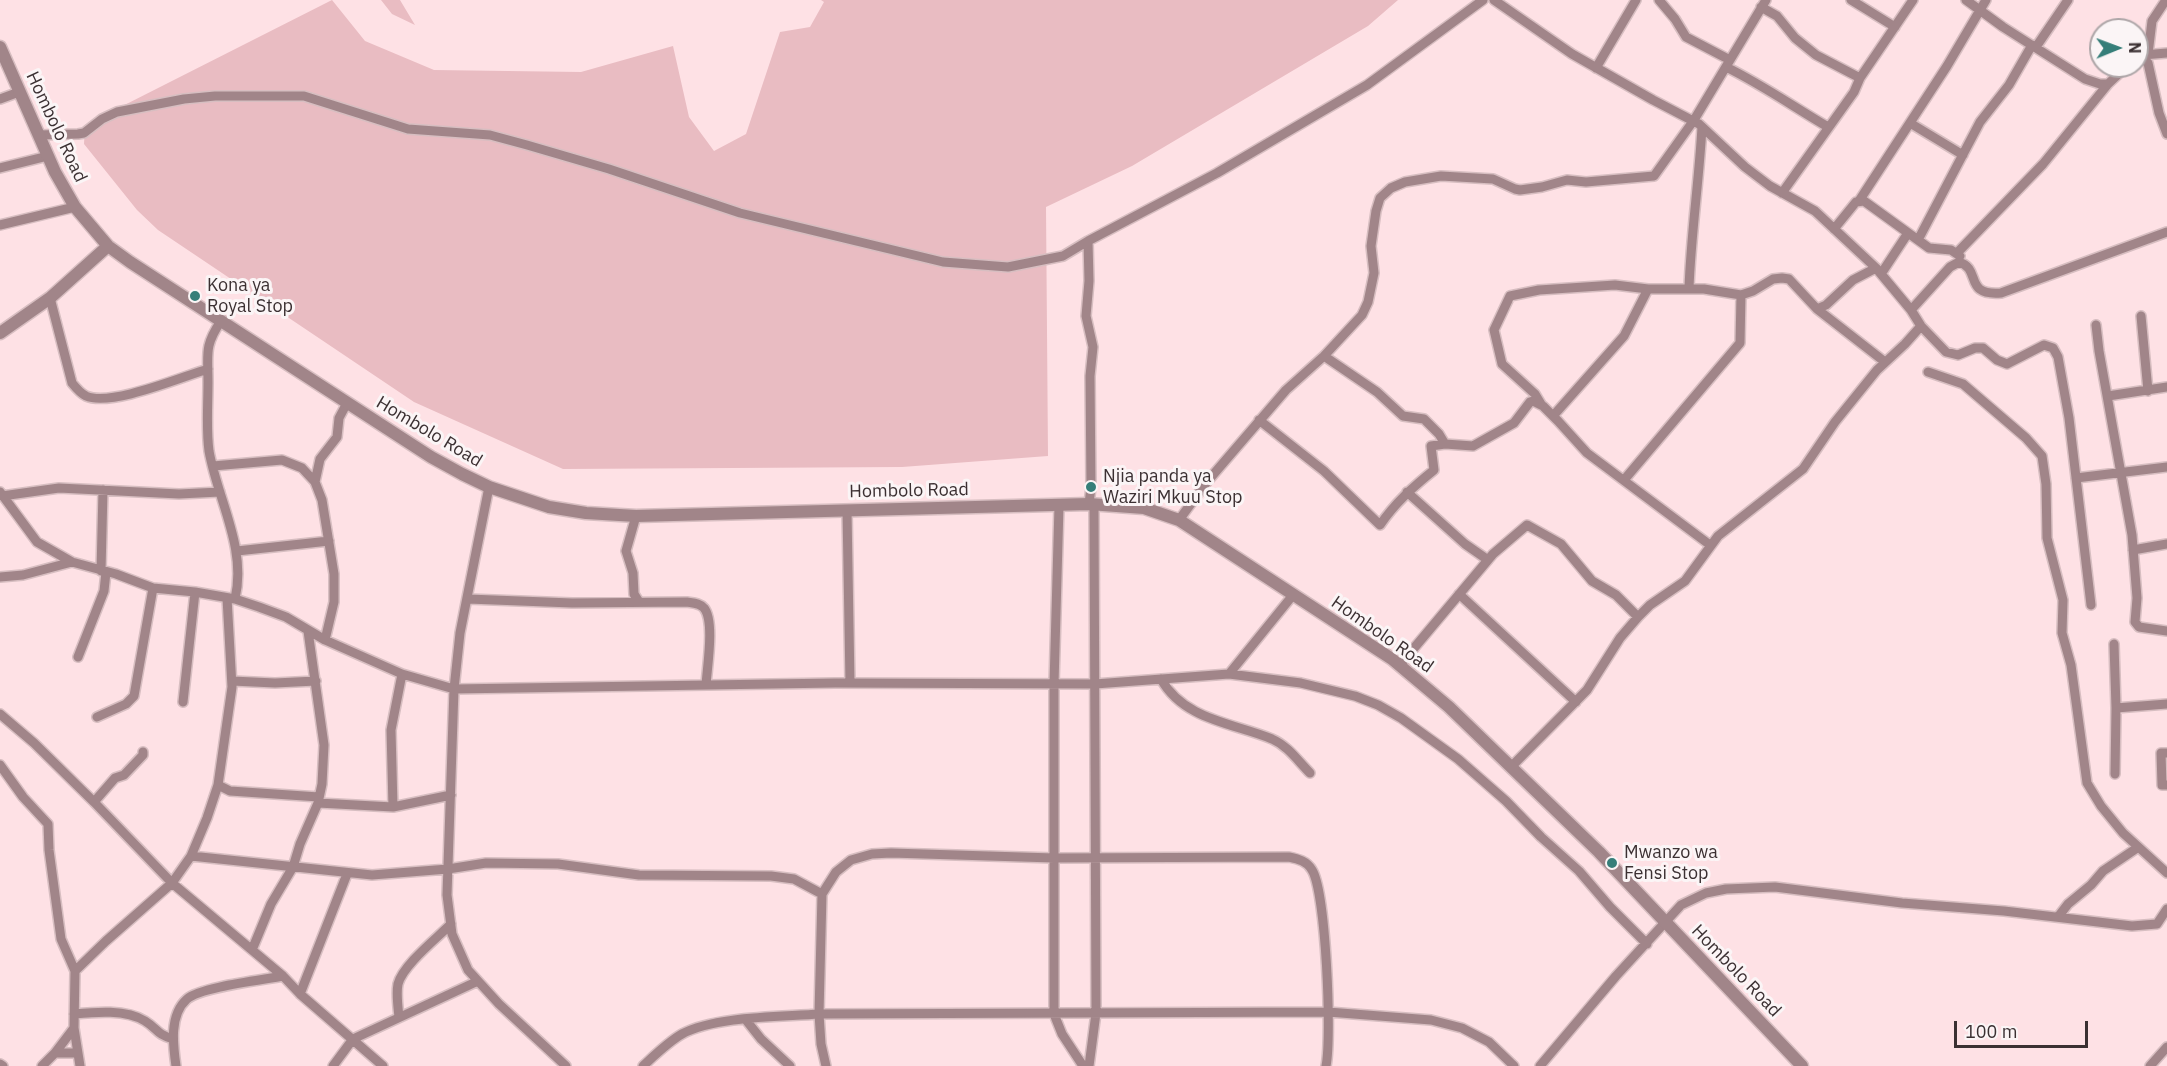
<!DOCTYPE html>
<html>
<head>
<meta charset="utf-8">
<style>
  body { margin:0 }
  #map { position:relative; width:2167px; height:1066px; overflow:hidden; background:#fee1e5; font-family:"IBM Plex Sans",sans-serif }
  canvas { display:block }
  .north { position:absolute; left:2089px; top:18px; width:60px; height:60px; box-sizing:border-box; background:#fbf5f6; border:2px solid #aea6a8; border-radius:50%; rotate:89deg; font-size:16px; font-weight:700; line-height:24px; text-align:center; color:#3b3032 }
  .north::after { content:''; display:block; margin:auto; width:21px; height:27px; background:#367e79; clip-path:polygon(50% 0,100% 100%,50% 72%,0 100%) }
  .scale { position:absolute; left:1954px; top:1021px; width:134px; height:27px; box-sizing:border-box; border:3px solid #3b3032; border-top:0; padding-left:8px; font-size:18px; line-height:21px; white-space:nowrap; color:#3b3032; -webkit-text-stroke:4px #fbf5f6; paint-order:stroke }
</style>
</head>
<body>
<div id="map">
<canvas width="2167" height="1066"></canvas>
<div class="north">N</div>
<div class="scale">100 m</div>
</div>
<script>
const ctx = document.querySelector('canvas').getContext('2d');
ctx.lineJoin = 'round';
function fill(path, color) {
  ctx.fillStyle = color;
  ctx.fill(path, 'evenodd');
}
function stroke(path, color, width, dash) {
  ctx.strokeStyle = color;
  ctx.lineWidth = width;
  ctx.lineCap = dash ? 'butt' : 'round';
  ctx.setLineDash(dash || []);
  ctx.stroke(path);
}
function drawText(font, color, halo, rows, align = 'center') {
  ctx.font = font + ' "IBM Plex Sans",sans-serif';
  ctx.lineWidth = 6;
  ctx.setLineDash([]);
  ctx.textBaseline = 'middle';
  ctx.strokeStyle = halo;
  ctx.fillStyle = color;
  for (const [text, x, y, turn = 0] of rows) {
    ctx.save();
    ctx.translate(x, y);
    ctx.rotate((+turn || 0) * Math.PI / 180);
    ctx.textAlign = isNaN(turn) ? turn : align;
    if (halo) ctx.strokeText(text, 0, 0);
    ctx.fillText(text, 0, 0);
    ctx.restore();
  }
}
fill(new Path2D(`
  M332,0L365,41L434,70L581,72L673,46L689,117L714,151L746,134L780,32L810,27L824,2L821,0H1398L1368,26L1132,166L1046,207L1048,456L902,467L563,469L414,402L158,230L137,210L84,144L85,125Z
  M381,0H400L415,25L392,14Z`), '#e9bcc2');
const minor = new Path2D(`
  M1494,0L1572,54L1653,100L1699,124L1745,167L1770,186L1815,211L1876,268L1911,310L1921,326L1946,352L1958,355L1975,348H1983L1997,360L2007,364L2044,345L2053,348L2058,357L2069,418L2091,605
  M1659,0L1675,19L1686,37L1730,60
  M1851,0L1895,27
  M1966,0L2003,27L2085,79L2100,84H2108L2127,66
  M1761,7L1777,16L1795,38L1816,55L1860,78
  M2036,47L2068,0
  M2148,54L2152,21L2166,0
  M2143,55L2167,53
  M2138,56L2148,63L2159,113L2167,134
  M1726,67C1761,84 1794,107 1828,127
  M1596,68L1636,0
  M0,99L19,92
  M1910,123L1963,155
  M38,135L78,134L84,133L102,119L117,112L184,99L215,96H304L408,129L490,135L527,145L609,169L740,213L943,262L1008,267L1063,256L1088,241L1217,173L1367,85L1483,0
  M0,168L48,156
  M1782,193L1854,92L1860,78L1913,0
  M1859,201L1947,66L1986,0
  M0,225L75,207
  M1834,229L1856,202L1864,201L1929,248L1951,250L1960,256
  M1918,240L1980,122L2009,85L2032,45
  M1088,241L1089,281L1086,316L1093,347L1090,376L1091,487L1089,504
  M1957,253L2043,164L2108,84
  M1881,274L1908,233
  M1689,288C1691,234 1699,181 1702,127
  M50,298L72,383C76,388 80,393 86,396C111,407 181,377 208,369
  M1817,309L1826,305L1853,280L1876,268
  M1911,310L1950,267L1959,262C1982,269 1963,296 2001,293L2167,232
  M2141,316L2148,391
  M221,321C204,346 208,354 208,382C208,405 206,429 209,451C218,501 247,548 235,599
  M2096,325L2099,351L2132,535L2137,598L2135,622L2139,627L2167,631
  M1324,356L1377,392L1403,416L1424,419L1439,434L1445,444
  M1928,372L1963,384L2026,438L2042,456L2046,484L2047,538L2063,600L2062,633L2071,665L2087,783L2101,806L2123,833L2167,873
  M2108,396L2167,387
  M1541,404L1535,394L1502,364L1494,330L1510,296L1539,290L1615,285L1648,289H1704L1741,295L1753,291L1773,279L1782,278L1789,279L1817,309L1885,362
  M1553,416L1624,336L1648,289
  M1259,420L1324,471L1380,525C1395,503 1413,487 1434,470L1431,446L1445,444L1473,446L1514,423L1530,402L1533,401L1543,406L1558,421L1587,453L1710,545
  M213,466L282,460L302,468L315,482L322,500L334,574V602L325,640
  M2076,478L2167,467
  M1624,480L1740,343L1741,295
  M315,482L320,459L337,437L339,418L347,403
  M489,487L460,633L454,689L447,895L452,934L468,970L499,1004L566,1066
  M0,492L37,542L72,562L116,574L153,588L195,592L235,599L259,607L286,617L325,640L402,674L454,689L835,683L1095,684L1229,674L1301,683L1355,696L1378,705L1401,718L1458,759L1506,801L1541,837L1579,871L1610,907L1647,944
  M1407,492L1465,544L1488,560
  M2,496L59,488L179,494L220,492
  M1059,506L1054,684V1014L1062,1034L1083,1066
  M847,511L850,683
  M636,516L626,551L633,573L634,594L639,602
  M1179,520L1206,483L1286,390L1324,356L1362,315L1368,302L1374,273L1371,246L1376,211L1380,198L1391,188L1405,182L1441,176L1493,179L1515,189L1520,190L1542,187L1567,180L1586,182L1654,176L1694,120L1766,0
  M2133,550L2167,544
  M237,551L329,541
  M101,571L103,490
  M0,577L23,575L72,562
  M1459,594L1576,702
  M468,599L572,603L687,602C693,603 700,603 704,608C715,621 707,668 706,685
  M2114,644L2116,708L2115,774
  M78,657L104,591L106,572
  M1399,666L1493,554L1527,525L1561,544L1592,581L1616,595L1638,617
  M1229,674L1293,595
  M1161,679C1184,720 1233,723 1272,739C1288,746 1298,761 1310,773
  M232,681L275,683L316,681
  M183,702L195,592
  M2116,708L2167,704
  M0,714L34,743L94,802L172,883L283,976L300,994L383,1066
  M97,717L126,704L134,696L153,588
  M2167,753H2161L2162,785H2167
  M0,765L23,797L48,824L49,850L61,939L75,971L74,1028L80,1066
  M1511,767L1587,690L1620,638L1638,617L1650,605L1685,581L1718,536L1803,469L1835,422L1877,370L1905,344L1921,326
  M218,785L230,791L319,797
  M94,802L115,778L124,775L143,755V752
  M318,803L393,807L451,795
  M393,807L391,730L402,674
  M191,856L372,875L448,869L486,863L558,864L639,875L771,876L794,879L822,894
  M2058,917L2068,904L2091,885L2103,871L2137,848
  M252,950L271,904L293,867L300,844L318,803L322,784L324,745L308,631
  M75,971L106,941L172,883L191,856L207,818L218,785L232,687L227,598
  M300,994L347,874
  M74,1014C95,1012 126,1009 145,1021C158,1029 156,1034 173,1039
  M399,1017C398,1007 396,994 398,984C403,965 436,939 451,924
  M746,1020L761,1039L790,1066
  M55,1053H77
  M0,1064L3,1066
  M42,1066L55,1053L74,1028
  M176,1066C173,1045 169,1015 187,999C200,987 262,980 283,976
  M333,1066L353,1039L478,981
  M643,1066C655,1055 668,1042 682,1034C715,1016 781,1017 819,1014L1328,1012L1431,1020L1462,1028L1489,1042L1514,1066
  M826,1066L821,1044L819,1014L822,894L836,872L851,860L872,854L891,853L1054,858L1289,857C1298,859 1307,861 1312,870C1326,892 1332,1037 1326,1066
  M1089,1066L1096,1013L1094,505
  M1540,1066L1616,976L1681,905L1706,893L1726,889L1775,887L1902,903L2004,911L2132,926L2157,924L2167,909
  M2150,1066L2167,1047`);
const tertiary = new Path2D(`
  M0,47L55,172L75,207L108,246L130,262L431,457L462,474L489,487L549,507L586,513L636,516L1089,504L1144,508L1179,520L1392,659L1449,707L1599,852L1802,1066
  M0,333L50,298L108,246`);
stroke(minor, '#d7bec1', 12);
stroke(tertiary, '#d7bec1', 15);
stroke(minor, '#a18589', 9);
stroke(tertiary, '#a18589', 12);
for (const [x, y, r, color] of [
  [195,296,6,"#367e79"],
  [1091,487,6,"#367e79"],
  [1612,863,6,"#367e79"]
]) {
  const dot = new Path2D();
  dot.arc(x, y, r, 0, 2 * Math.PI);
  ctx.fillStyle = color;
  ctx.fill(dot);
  stroke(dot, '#fbf5f6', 2);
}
drawText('18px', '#3b3032', '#fbf5f6', [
  ["Hombolo Road",56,127,65],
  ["Hombolo Road",429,432,31],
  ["Hombolo Road",909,491,-1],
  ["Hombolo Road",1382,635,35],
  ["Hombolo Road",1736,971,46]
]);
drawText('18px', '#3b3032', '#fbf5f6', [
  ["Kona ya",207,286],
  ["Royal Stop",207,307],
  ["Njia panda ya",1103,477],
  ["Waziri Mkuu Stop",1103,498],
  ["Mwanzo wa",1624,853],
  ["Fensi Stop",1624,874]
], 'left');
</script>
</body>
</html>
